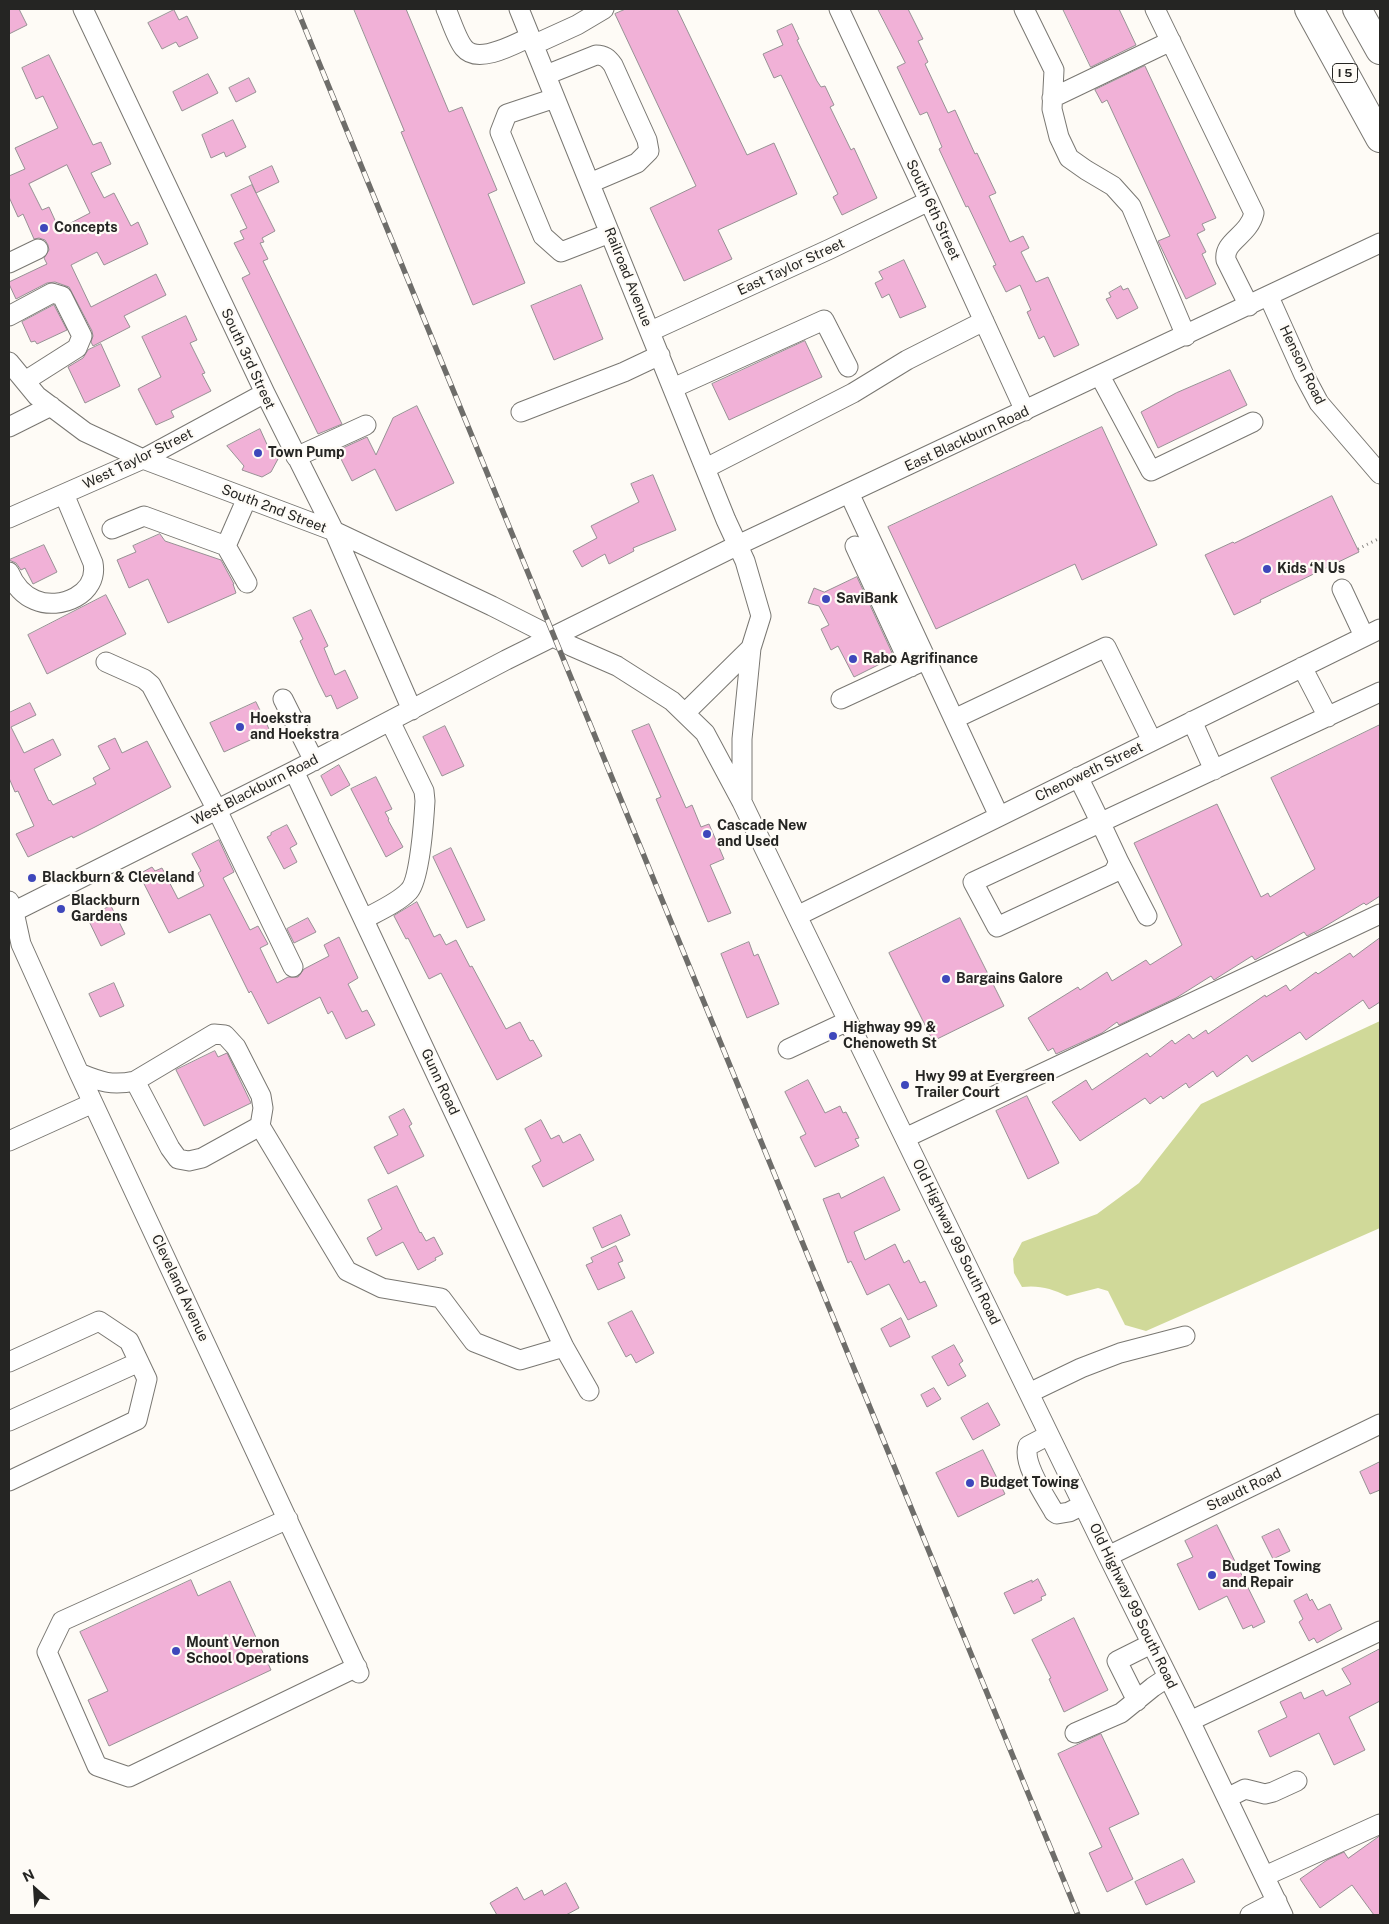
<!DOCTYPE html>
<html>
<head>
<meta charset="utf-8">
<style>
  body { margin:0 }
  #map { position:relative; width:1389px; height:1924px; overflow:hidden; background:#fefbf6; font-family:"Public Sans",sans-serif }
  canvas { display:block }
  .frame { position:absolute; inset:0; border:10px solid #252523; pointer-events:none }
  .north { position:absolute; left:10px; top:1864px; width:50px; height:50px; -webkit-text-stroke:4px #fefbf6; paint-order:stroke; rotate:334deg; font-size:14px; font-weight:700; line-height:20px; text-align:center; color:#252523 }
  .north::after { content:''; display:block; margin:auto; width:18px; height:22px; background:#252523; clip-path:polygon(50% 0,100% 100%,50% 72%,0 100%) }
</style>
</head>
<body>
<div id="map">
<canvas width="1389" height="1924"></canvas>
<div class="frame"></div>
<div class="north">N</div>
</div>
<script>
const ctx = document.querySelector('canvas').getContext('2d');
ctx.lineJoin = 'round';
function fill(path, color) {
  ctx.fillStyle = color;
  ctx.fill(path, 'evenodd');
}
function stroke(path, color, width, dash) {
  ctx.strokeStyle = color;
  ctx.lineWidth = width;
  ctx.lineCap = dash ? 'butt' : 'round';
  ctx.setLineDash(dash || []);
  ctx.stroke(path);
}
function drawText(font, color, halo, rows, align = 'center') {
  ctx.font = font + ' "Public Sans",sans-serif';
  ctx.lineWidth = 4.5;
  ctx.setLineDash([]);
  ctx.textBaseline = 'middle';
  ctx.strokeStyle = halo;
  ctx.fillStyle = color;
  for (const [text, x, y, turn = 0] of rows) {
    ctx.save();
    ctx.translate(x, y);
    ctx.rotate((+turn || 0) * Math.PI / 180);
    ctx.textAlign = isNaN(turn) ? turn : align;
    if (halo) ctx.strokeText(text, 0, 0);
    ctx.fillText(text, 0, 0);
    ctx.restore();
  }
}
fill(new Path2D(`
  M1380,1021V1228L1146,1331L1125,1325L1108,1291L1098,1288L1067,1296C1052,1289 1040,1285 1022,1287L1014,1273L1013,1259L1022,1242L1097,1214L1139,1183L1201,1104Z`), '#d0d999');
const building = new Path2D(`
  M9,9H19L27,25L9,34Z
  M354,9H406L449,112L462,107L497,190L488,194L525,283L473,305L401,132L404,131Z
  M626,9H677L747,155L774,143L797,194L718,230L732,259L684,281L650,208L696,186L615,14Z
  M878,9H908L923,39L918,41L928,62L925,64L948,113L955,110L975,154L977,153L996,193L989,196L1010,242L1023,236L1029,248L1021,252L1036,282L1048,277L1079,345L1054,357L1044,336L1039,339L1027,312L1031,310L1020,285L1006,292L993,266L996,265L968,206L966,207L939,149L942,147L927,112L920,115L897,67L905,63Z
  M1063,9H1119L1136,45L1091,67Z
  M174,10L179,20L187,16L198,38L179,47L176,42L162,49L148,23Z
  M792,24L799,39L797,40L817,81L821,87L825,86L834,105L830,107L851,150L854,148L877,198L842,215L833,197L838,194L781,75L774,78L763,54L783,45L777,31Z
  M49,55L93,145L101,142L111,164L91,173L104,198L114,193L131,226L138,222L148,244L104,265L97,252L71,265L91,307L156,274L166,295L124,316L130,327L93,346L91,342L93,336L92,331L69,287L55,282L47,283L16,299L9,284V282L47,264L44,258L49,250L48,245L45,240L39,238L34,239L23,214L18,217L9,197V176L25,169L15,148L58,128L43,96L36,99L22,68ZM67,165L90,213L59,229L49,207L42,210L29,184Z
  M1145,66L1216,218L1202,224L1205,230L1197,234L1206,252L1202,254L1216,284L1186,299L1158,241L1170,236L1107,100L1102,103L1095,90Z
  M208,74L218,93L182,111L173,92Z
  M249,78L256,92L236,102L229,88Z
  M233,120L246,147L226,157L224,152L211,158L202,135Z
  M272,166L279,182L256,193L249,177Z
  M252,185L275,231L262,238L264,242L260,243L268,259L263,261L342,424L318,434L242,278L250,274L234,243L244,239L240,231L247,228L231,195Z
  M904,260L926,307L900,318L889,294L882,298L875,283L883,279L879,272Z
  M581,285L603,339L554,360L531,306Z
  M1121,286L1123,290L1128,288L1138,308L1117,319L1106,299L1111,297L1109,293Z
  M54,305L67,330L37,344L35,341L31,342L22,322Z
  M186,316L197,340L190,343L205,373L202,374L211,391L171,411L174,417L156,425L138,389L161,377L142,337Z
  M805,341L822,377L729,420L712,384Z
  M101,344L120,386L85,403L68,367L83,358L88,350Z
  M1230,370L1247,405L1158,448L1141,412L1176,393Z
  M417,406L454,483L396,511L375,469L352,481L341,459L338,460L334,452L367,437L376,455L393,418Z
  M1102,427L1157,545L1082,580L1075,564L936,629L888,527Z
  M260,429L270,451L273,449L278,459L271,472L262,477L242,470L244,466L227,446Z
  M653,475L676,530L633,548L634,551L609,564L605,554L582,567L573,551L597,538L591,526L639,502L631,484Z
  M1332,496L1359,552L1260,600L1261,602L1234,615L1205,555L1233,542L1234,543Z
  M160,534L165,541L221,560L234,584H233L236,593L168,623L148,579L129,588L117,560L136,552L133,546Z
  M44,545L57,572L33,584L25,568L21,570L16,563L9,560Z
  M857,577L894,657L854,677L838,646L831,650L821,629L829,625L819,606L808,603L814,588L824,592Z
  M106,595L126,634L47,674L28,635Z
  M311,610L328,646L324,648L335,675L345,670L358,698L337,709L331,695L326,697L319,683L300,641L303,639L293,618Z
  M256,702L270,731L224,752L210,723Z
  M30,703L36,715L11,727L24,753L53,739L61,755L34,769L49,801L50,800L53,805L96,784L93,778L110,769L98,746L115,738L122,753L147,741L171,787L95,827L73,838L72,836L28,857L16,834L34,826L18,791L15,792L9,778V713Z
  M649,724L686,808L692,805L701,827L709,824L724,859L710,865L731,913L708,922L656,799L661,797L632,731Z
  M1380,725V896L1366,905L1364,903L1319,930L1307,936L1304,932L1255,960L1252,956L1217,978L1214,980L1211,976L1176,998L1119,1025L1117,1022L1102,1033L1056,1054L1053,1048L1048,1051L1028,1018L1078,987L1080,990L1107,972L1112,981L1146,960L1150,965L1182,945L1134,843L1217,804L1261,897L1268,893L1270,897L1315,869L1271,778Z
  M445,726L464,766L442,776L423,737Z
  M339,765L350,785L331,796L321,776Z
  M376,777L392,809L385,812L389,819L388,820L403,847L386,857L351,789Z
  M287,825L297,844L290,848L297,862L284,869L267,837L271,835V833Z
  M219,840L234,872L223,878L250,930L258,926L268,944L260,948L277,983L288,977H298L304,969L329,956L324,945L339,937L358,978L348,984L362,1012L367,1010L375,1025L346,1039L332,1011L328,1014L320,997L268,1024L251,991L249,993L210,914L169,933L139,874L152,867L155,871L162,868L178,899L204,886L198,873L201,871L192,854Z
  M451,848L485,920L467,928L433,857Z
  M417,902L434,937L440,934L446,945L456,940L470,967L472,966L506,1029L520,1022L530,1041L533,1040L542,1056L497,1080L441,973L429,979L408,938L406,939L394,916Z
  M111,906L125,934L101,946L87,917Z
  M308,918L316,932L294,943L287,929Z
  M960,918L1004,1006L933,1041L889,953Z
  M1380,938V1002L1369,1009L1363,1000L1306,1040L1300,1032L1252,1062L1247,1055L1217,1077L1213,1071L1189,1088L1186,1083L1163,1099L1161,1096L1150,1104L1145,1098L1080,1141L1052,1102L1086,1080L1092,1090L1147,1053L1150,1057L1172,1040L1175,1044L1189,1034L1193,1039L1206,1030L1208,1034L1265,995L1266,997L1286,985L1290,991L1316,972L1318,974L1350,953L1353,957Z
  M749,942L754,956L758,954L779,1004L747,1018L721,954Z
  M114,983L124,1006L100,1017L89,994Z
  M215,1051L218,1057L227,1053L251,1103L204,1126L176,1070Z
  M808,1080L825,1113L840,1106L843,1113L846,1112L859,1138L855,1139L859,1146L815,1167L800,1137L806,1134L785,1092Z
  M1027,1096L1059,1163L1028,1179L996,1111Z
  M404,1109L412,1124L409,1126L424,1156L388,1174L374,1147L398,1135L389,1117Z
  M541,1120L551,1139L559,1135L563,1143L580,1134L594,1160L543,1187L532,1166L541,1161L525,1129Z
  M884,1177L900,1210L854,1232L865,1260L895,1244L904,1263L909,1260L920,1283L925,1281L937,1306L908,1320L889,1284L867,1295L851,1261L848,1263L823,1199L839,1193L841,1198Z
  M397,1186L420,1233L421,1232L426,1241L434,1237L443,1254L435,1258L436,1260L418,1270L403,1242L376,1256L367,1238L382,1229L368,1200Z
  M621,1215L630,1235L602,1248L593,1228Z
  M616,1246L623,1261L618,1263L625,1278L598,1290L586,1265L593,1262L591,1258Z
  M632,1311L654,1353L636,1363L631,1354L626,1357L608,1323Z
  M901,1318L910,1337L890,1347L881,1329Z
  M954,1345L963,1361L959,1364L966,1376L948,1386L932,1357Z
  M934,1388L941,1399L927,1407L921,1395Z
  M988,1403L1000,1425L973,1440L961,1418Z
  M983,1450L1005,1494L958,1517L936,1473Z
  M1380,1462V1490L1370,1494L1360,1472Z
  M1217,1525L1265,1622L1253,1628L1252,1625L1243,1629L1227,1596L1199,1610L1177,1564L1193,1557L1185,1541Z
  M1279,1529L1290,1551L1273,1559L1262,1537Z
  M1038,1579L1046,1595L1041,1597L1042,1600L1014,1614L1004,1593L1032,1580V1582Z
  M191,1580L198,1596L230,1581L271,1670L109,1746L88,1700L108,1691L80,1632Z
  M1307,1594L1310,1601L1312,1599L1318,1610L1330,1604L1342,1629L1317,1643L1314,1638L1309,1641L1299,1622L1303,1619L1294,1601Z
  M1074,1618L1108,1690L1064,1712L1049,1679L1051,1678L1032,1640Z
  M1380,1649V1701L1349,1717L1365,1750L1334,1765L1319,1733L1270,1757L1258,1731L1287,1717L1280,1702L1301,1692L1304,1699L1323,1690L1326,1696L1351,1684L1342,1669Z
  M1101,1734L1139,1814L1109,1828L1133,1879L1107,1892L1089,1853L1102,1847L1058,1754Z
  M1380,1836V1915H1374L1352,1885L1320,1908L1300,1879L1327,1860L1344,1852L1348,1858Z
  M1183,1859L1195,1882L1146,1905L1135,1882Z
  M566,1883L579,1908L566,1915H497L490,1903L517,1887L524,1900L542,1890L544,1895Z`);
fill(building, '#f1b1d7');
stroke(building, '#979194', 1);
const minor = new Path2D(`
  M83,9L265,393L334,531L412,710
  M446,9C451,20 457,40 464,48C478,65 515,44 530,37
  M519,9L726,520L745,561L761,616L751,648L742,739V799
  M839,9L929,201L1025,411
  M1024,9L1054,70L1052,109L1059,137L1069,158L1086,170L1113,186L1131,206L1186,336
  M1155,9L1254,213C1249,236 1223,241 1226,260L1249,306
  M533,45L577,25L604,9
  M546,75L596,55C604,55 608,58 613,65L647,140L649,151L637,163L590,183
  M555,98L507,114L500,132L543,236L561,252L610,233
  M1052,98L1171,41
  M9,263L38,249
  M1269,297L1304,375L1319,403L1380,474
  M9,316L52,293L62,296L82,336L77,348L25,381
  M651,331L830,249L929,201
  M9,362L37,396L85,432L143,459L334,531L492,606L571,646L617,666L672,701L705,733L742,802L797,916L1108,1556L1190,1721L1283,1915
  M1100,376L1151,471L1253,422
  M673,388L824,320L848,367
  M521,412L624,372L660,355
  M9,427L51,406
  M296,457L366,425
  M706,468L853,393L907,360L984,321
  M849,493L999,816
  M247,498L226,546L247,583
  M9,518L143,459L265,393
  M112,529L144,516L226,546
  M855,546L911,667
  M9,572C14,584 23,595 35,600C60,611 99,594 93,563L64,494
  M1342,589L1364,636
  M106,662L144,679L151,685L217,810L293,967
  M1302,667L1328,717
  M283,699L314,761
  M841,699L921,662
  M685,713L751,648
  M954,719L1106,647L1152,741
  M1192,721L1214,770
  M294,771L564,1347L589,1391
  M1078,777C1092,804 1105,832 1118,860L1117,866L1113,873L997,927L973,882L1380,692
  M1118,860L1147,916
  M9,901L14,912L21,944L79,1073L359,1673
  M9,914L294,771L506,660L738,545L1380,243
  M797,916L1380,629
  M364,919C377,912 399,902 409,891C420,880 424,818 425,801L424,791L390,721
  M788,1049L848,1021
  M79,1073C101,1082 112,1086 135,1081L170,1148L178,1159L189,1161L202,1158L260,1126L347,1271L382,1288L441,1298L474,1342L520,1360L564,1347
  M135,1081L214,1034L225,1035L236,1047L261,1096L263,1108L260,1126
  M905,1138L1380,914
  M9,1141L93,1103
  M9,1362L99,1321L129,1341L147,1379L137,1420L9,1481
  M1029,1393L1081,1368L1120,1353L1185,1336
  M9,1421L139,1362
  M1049,1435L1028,1446C1022,1463 1045,1496 1054,1512L1057,1514L1069,1512L1083,1505
  M288,1519L62,1621L47,1652L97,1766L129,1777L357,1667
  M1108,1556L1380,1424
  M1137,1701L1117,1661L1151,1644
  M1190,1721L1380,1631
  M1075,1733L1121,1713L1153,1687L1168,1677
  M1227,1798L1245,1789L1265,1794L1273,1792L1297,1781
  M1265,1876L1380,1824
  M1250,1915L1277,1901`);
const highway = new Path2D(`
  M1309,9L1380,138
  M1357,9L1380,50`);
stroke(minor, '#797772', 21);
stroke(highway, '#797772', 30);
stroke(new Path2D(`
  M1358,549L1380,538`), '#888683', 3, [1, 4]);
stroke(minor, '#fff', 19);
stroke(highway, '#fff', 28);
const rail = new Path2D(`
  M297,9L1078,1915`);
stroke(rail, '#6e6d6a', 5.5);
stroke(rail, '#fefbf6', 4, [11]);
for (const [x, y, r, color] of [
  [44,228,5,"#3e47bb"],
  [258,453,5,"#3e47bb"],
  [1267,569,5,"#3e47bb"],
  [826,599,5,"#3e47bb"],
  [853,659,5,"#3e47bb"],
  [240,727,5,"#3e47bb"],
  [707,834,5,"#3e47bb"],
  [32,878,5,"#3e47bb"],
  [61,909,5,"#3e47bb"],
  [946,979,5,"#3e47bb"],
  [833,1036,5,"#3e47bb"],
  [905,1085,5,"#3e47bb"],
  [970,1483,5,"#3e47bb"],
  [1212,1575,5,"#3e47bb"],
  [176,1651,5,"#3e47bb"]
]) {
  const dot = new Path2D();
  dot.arc(x, y, r, 0, 2 * Math.PI);
  ctx.fillStyle = color;
  ctx.fill(dot);
  stroke(dot, '#fefbf6', 2);
}
for (const [x, y, w] of [
  [1345,73,25]
]) {
  const box = new Path2D();
  box.roundRect(x - w / 2, y - 9.5, w, 19, 4);
  ctx.fillStyle = '#fefbf6';
  ctx.fill(box);
  stroke(box, '#252523', 1);
}
drawText('bold 12px', '#252523', null, [
  ["I 5",1345,73]
]);
drawText('14px', '#252523', '#fefbf6', [
  ["South 6th Street",933,210,65],
  ["East Taylor Street",791,267,-25],
  ["Railroad Avenue",628,277,68],
  ["South 3rd Street",248,359,65],
  ["Henson Road",1302,365,64],
  ["East Blackburn Road",967,439,-25],
  ["West Taylor Street",138,459,-26],
  ["South 2nd Street",274,509,21],
  ["Chenoweth Street",1089,772,-26],
  ["West Blackburn Road",255,790,-27],
  ["Gunn Road",440,1082,65],
  ["Old Highway 99 South Road",956,1242,64],
  ["Cleveland Avenue",180,1288,65],
  ["Staudt Road",1244,1490,-26],
  ["Old Highway 99 South Road",1133,1606,64]
]);
drawText('bold 14px', '#252523', '#fefbf6', [
  ["Concepts",54,228],
  ["Town Pump",268,453],
  ["Kids ‘N Us",1277,569],
  ["SaviBank",836,599],
  ["Rabo Agrifinance",863,659],
  ["Hoekstra",250,719],
  ["and Hoekstra",250,735],
  ["Cascade New",717,826],
  ["and Used",717,842],
  ["Blackburn & Cleveland",42,878],
  ["Blackburn",71,901],
  ["Gardens",71,917],
  ["Bargains Galore",956,979],
  ["Highway 99 &",843,1028],
  ["Chenoweth St",843,1044],
  ["Hwy 99 at Evergreen",915,1077],
  ["Trailer Court",915,1093],
  ["Budget Towing",980,1483],
  ["Budget Towing",1222,1567],
  ["and Repair",1222,1583],
  ["Mount Vernon",186,1643],
  ["School Operations",186,1659]
], 'left');
</script>
</body>
</html>
